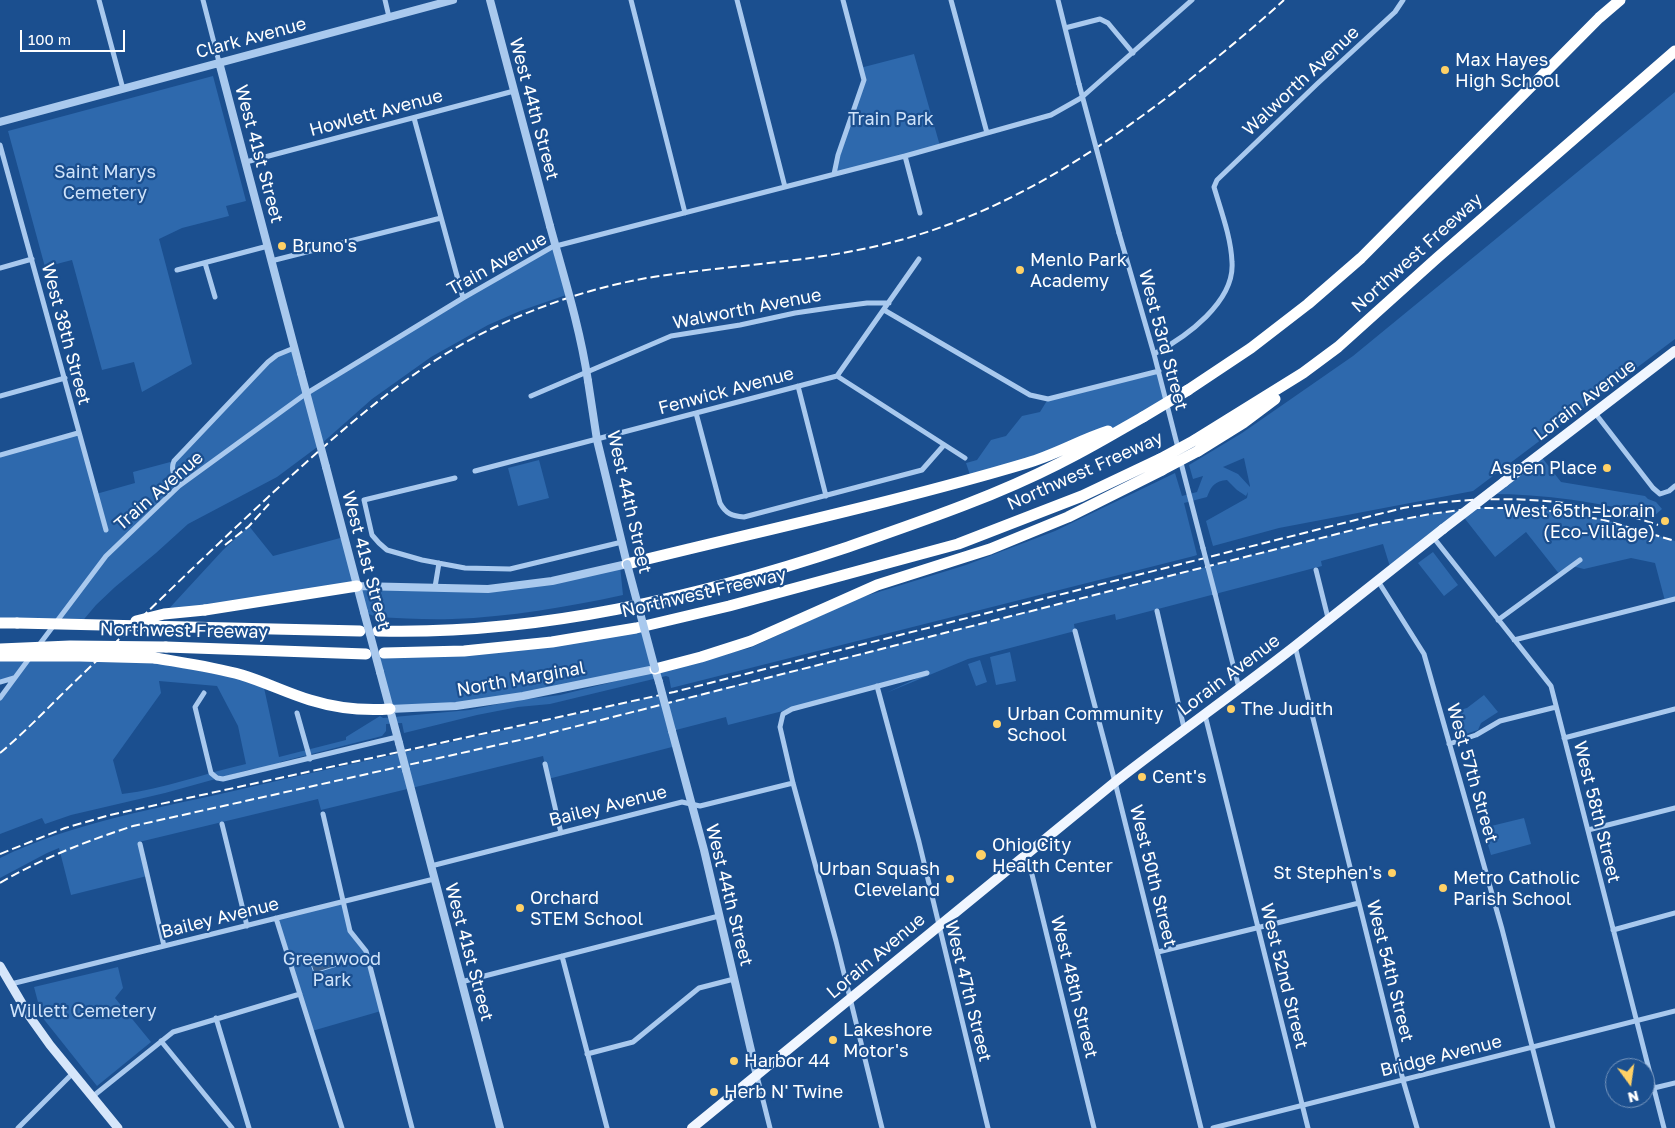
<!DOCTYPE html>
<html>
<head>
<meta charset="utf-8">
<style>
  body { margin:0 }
  #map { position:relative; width:1675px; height:1128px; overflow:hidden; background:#1b4f8f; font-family:"Golos Text",sans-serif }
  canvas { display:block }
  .north { position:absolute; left:1605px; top:1058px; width:50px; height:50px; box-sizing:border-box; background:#1b4f8f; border:1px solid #7695bc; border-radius:50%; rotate:166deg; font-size:14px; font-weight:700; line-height:20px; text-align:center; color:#fff }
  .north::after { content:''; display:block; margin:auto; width:18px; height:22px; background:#ffd166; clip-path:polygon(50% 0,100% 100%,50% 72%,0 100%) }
  .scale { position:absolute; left:20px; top:30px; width:105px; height:22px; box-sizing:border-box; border:2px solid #fff; border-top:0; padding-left:6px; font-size:15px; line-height:18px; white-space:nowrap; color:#fff; -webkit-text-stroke:4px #1b4f8f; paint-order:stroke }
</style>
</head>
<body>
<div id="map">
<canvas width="1675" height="1128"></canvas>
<div class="north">N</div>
<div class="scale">100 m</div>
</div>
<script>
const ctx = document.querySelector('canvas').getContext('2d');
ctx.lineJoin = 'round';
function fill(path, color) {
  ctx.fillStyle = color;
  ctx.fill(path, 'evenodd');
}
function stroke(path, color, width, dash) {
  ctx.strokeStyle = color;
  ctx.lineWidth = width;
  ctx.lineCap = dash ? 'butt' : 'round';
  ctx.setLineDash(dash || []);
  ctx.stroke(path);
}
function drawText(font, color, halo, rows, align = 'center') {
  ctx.font = font + ' "Golos Text",sans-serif';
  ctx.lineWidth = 4.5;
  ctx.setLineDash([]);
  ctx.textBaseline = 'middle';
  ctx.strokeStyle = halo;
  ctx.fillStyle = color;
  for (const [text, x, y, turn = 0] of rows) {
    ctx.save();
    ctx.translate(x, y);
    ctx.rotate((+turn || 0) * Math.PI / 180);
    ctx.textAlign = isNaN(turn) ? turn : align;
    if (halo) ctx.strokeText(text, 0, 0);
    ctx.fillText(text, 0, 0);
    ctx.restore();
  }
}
fill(new Path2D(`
  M914,54L940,146L834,174L864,80L860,68Z
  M213,76L246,201L226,206L229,216L182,228L159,239L192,364L142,392L134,362L102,370L72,260L45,267L8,131Z
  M1675,92V339L1473,491L1279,528L1213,546L1206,521L1247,498L1248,492L1246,496L1237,490L1227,480C1215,481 1211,486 1207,497L1184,503L1197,555L1194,556L671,688L669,677L666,676L550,704L518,707L477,715L404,733L402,723L386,724V731L382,736L280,762L281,766L248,770L165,793L71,815L45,824L42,818L0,834V698L14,679L0,682V656L125,657L263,683L279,757L346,740V737L380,716L383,718L469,710L513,701L560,695L750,648L859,598L966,565L1055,531L1175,473L1182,496L1197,492L1203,476L1193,479L1189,465L1242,433L1353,356ZM1244,458L1250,486V487L1238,474L1223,467ZM159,681L217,686L238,726L246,764C205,773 164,789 122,794L113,760L161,693Z
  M555,246L569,294L520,311L488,325L431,357L372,399L320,445L277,477L188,524L156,553L115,587L96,605L80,624L0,623V455L78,433L96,494L135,483L133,472L174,461L272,359L294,348L307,394L401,336Z
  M1159,371L1166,403L1138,420L971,478L966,463L977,460L991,440L1006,436L1022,416L1040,412L1048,399Z
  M1540,455L1561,482L1645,496L1648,499L1656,502L1662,509L1654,516C1599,502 1545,494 1489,494Z
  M539,460L549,498L518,506L508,468Z
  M1476,508C1519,507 1563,510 1605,520C1629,526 1652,534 1675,541V599L1665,601L1655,563L1631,558L1584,569L1572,566L1560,575L1526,532L1495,557L1462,515L1391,570L1383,544L1321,561L1322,566L1116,620L1115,614L1074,624L1075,631L968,659L886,693L924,675L728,725L726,717L672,731L676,746L548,779L543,756L321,810L318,799L139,842L147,876L71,895L59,848L47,853L0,878V858C76,821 161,808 242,789C382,756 523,727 662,695L665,703L1373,525L1430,514Z
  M249,526L273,556L344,537L357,586L488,589L620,566L623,595C567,607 510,617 452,619C427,620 401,618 376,617L364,612L357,586L164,614L223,550Z
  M1433,552L1458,585L1444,596L1418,563Z
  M644,626L655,669L523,696L390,709L375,653H406Z
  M1010,652L1016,681L996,685L990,657Z
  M980,660L987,682L976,686L968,664Z
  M1484,695L1498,712L1481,723L1478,730L1457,737L1449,713L1467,708Z
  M1524,818L1531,844L1491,855L1483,828Z
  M342,902L350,931L366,951L381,1011L312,1031L276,918Z
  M118,967L123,988L115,998L151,1042L97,1086L42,1017L34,987Z`), '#2e69ad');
const water = new Path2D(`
  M334,954L337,966L314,973L310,961Z`);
fill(water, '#3c6290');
stroke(water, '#9cc4f0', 1);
stroke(new Path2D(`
  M99,0L123,89
  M203,0L219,62
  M385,0L389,17
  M631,0L685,213
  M737,0L785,187
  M951,0L987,133
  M1058,0L1079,84
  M1065,28L1100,19L1108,23L1133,53
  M414,118L463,298
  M0,145L106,530
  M905,156L920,213
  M246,162L514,91
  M834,174L838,155L864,80L843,0
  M1119,233L1154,354L1178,448
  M271,261L441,218
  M205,263L215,297
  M0,268L32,259
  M177,270L268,246
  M884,310L1030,395L1048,399L1159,371
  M1154,354C1186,337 1235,302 1232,262C1231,237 1221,211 1214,187L1217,180L1317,84L1395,12L1403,0
  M837,376L919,259
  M798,386L826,496
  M0,396L65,378
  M531,396L671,336L740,325L795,313L836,307L867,303H889
  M696,413L720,503C726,514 732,516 744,517L922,470L944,445
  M1595,413L1653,488L1660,494L1669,491L1675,486
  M0,455L78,433
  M1180,459L1203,548
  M475,471L837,376L965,458
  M455,478L364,500L372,535L379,543L387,550L422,560L465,568L510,569L622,542
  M179,486C175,478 170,470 174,461L268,362L277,355L294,348
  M1433,537L1551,686L1664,1128
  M1316,570L1328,618
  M1378,581L1424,654L1502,929L1553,1128
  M435,587L439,563
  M1215,594L1239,688
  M1157,611L1184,728
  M1498,620L1580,560
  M1075,631L1115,782L1201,1128
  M1514,640L1675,599
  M39,645L106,556L179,486L304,395L463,298L552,247L905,156L1051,115L1081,98L1192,0
  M1295,646L1403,1080L1417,1128
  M0,682L14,678
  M877,686L919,842L988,1128
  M204,693L195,707L211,773L217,778L223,779L397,737
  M0,698L31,656
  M297,713L310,759
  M1205,715L1308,1128
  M1564,738L1675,709
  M1449,744L1476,735L1500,721L1556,707
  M545,764L561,833
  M323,814L350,931L366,951L412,1128
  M222,824L247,926
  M1588,830L1675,808
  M140,844L164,946
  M1027,854L1094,1128
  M431,866L682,802L700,806L793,783
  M276,918L342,1128
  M1613,930L1675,913
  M1158,952L1359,903
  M562,956L607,1128
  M461,982L719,916
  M11,984L434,879
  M216,1018L249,1128
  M161,1041L232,1128
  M587,1054L633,1042L699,988L734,979
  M757,1076L770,1128
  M1654,1088L1675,1083
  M92,1097L173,1032L300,994
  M18,1128L73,1073
  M882,1128L836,941L793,783L780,727L783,714L792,709L927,673
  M1213,1128L1675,1011`), '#a9c9ee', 5);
stroke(new Path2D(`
  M490,0L550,226
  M219,62L301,373
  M0,122L453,0
  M326,467L364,612
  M357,586L488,589L552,581L627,564L597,440L588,381
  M380,672L399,743
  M390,709L456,706L523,696L655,669L659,682
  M672,731L704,850L757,1076
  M406,770L500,1128`), '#a9c9ee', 8);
stroke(new Path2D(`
  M0,966L30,1017L50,1045L118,1128`), '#d6e6fa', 9);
stroke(new Path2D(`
  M1504,482L1675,351
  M692,1128L1115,782C1174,736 1235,693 1294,647C1344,608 1393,568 1443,529`), '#f0f6ff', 10);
stroke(new Path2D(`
  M1188,390L1251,348L1308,304L1361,258L1599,18L1620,0
  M1195,440L1303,373L1338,347L1437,258L1675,51
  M1198,451L1243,423L1275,399
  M627,564C760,531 896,502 1027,463C1055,455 1080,440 1108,431
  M205,610L357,586
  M0,623H17
  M187,627L360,631
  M378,631C538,635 698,597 848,547C919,522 991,498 1058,464C1087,450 1115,433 1143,417
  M166,647L366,654
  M384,653L464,651L552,642L636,628L729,606L958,544L1082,496L1160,459
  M155,658C184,663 213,667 242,675C265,682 287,693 310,700C336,708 363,711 390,709
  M655,669L701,657L751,641L877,585L990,549L1068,517L1162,470`), '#fff', 11);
stroke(new Path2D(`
  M225,545L249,526L269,504
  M0,753C31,727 59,696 89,668C159,601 228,533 301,467C360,414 420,363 493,328C543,304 598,286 653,277C729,265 806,263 881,245C995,218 1087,159 1178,89C1214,60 1250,31 1284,0
  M0,854L65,828L110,815L674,692L1403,508C1488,493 1575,496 1658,525
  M0,883C42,858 87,841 133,826L538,736L1193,570L1373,525L1430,514L1476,508H1511L1551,511L1604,520L1675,541`), '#fff', 2, [9, 4]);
stroke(new Path2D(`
  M1079,84L1119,233
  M1203,548L1215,594`), '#a9c9ee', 5);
stroke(new Path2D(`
  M550,226C564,277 580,328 588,381
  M301,373L326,467
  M627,564L655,669
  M364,612L380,672
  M659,682L672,731
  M399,743L406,770`), '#a9c9ee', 8);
stroke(new Path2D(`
  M1443,529L1504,482`), '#f0f6ff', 10);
stroke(new Path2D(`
  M1143,417L1188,390
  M1160,459L1195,440
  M1162,470L1198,451
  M136,621L164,614L205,610
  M17,623L187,627
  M0,649L70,646L166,647
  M0,656H80L155,658`), '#fff', 11);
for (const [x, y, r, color] of [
  [1445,70,5,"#ffd166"],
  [282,246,5,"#ffd166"],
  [1020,270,5,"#ffd166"],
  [1607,468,5,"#ffd166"],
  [1665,521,5,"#ffd166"],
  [1231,709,5,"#ffd166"],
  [997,724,5,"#ffd166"],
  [1142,777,5,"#ffd166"],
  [981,855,6,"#ffd166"],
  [1392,873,5,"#ffd166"],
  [950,879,5,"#ffd166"],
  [1443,888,5,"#ffd166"],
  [520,908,5,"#ffd166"],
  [833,1040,5,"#ffd166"],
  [734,1061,5,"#ffd166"],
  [714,1092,5,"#ffd166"]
]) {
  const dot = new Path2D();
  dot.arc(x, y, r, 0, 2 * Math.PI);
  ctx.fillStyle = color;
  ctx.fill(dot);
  stroke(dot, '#1b4f8f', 2);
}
drawText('18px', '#fff', '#1b4f8f', [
  ["Clark Avenue",251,38,-15],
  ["Walworth Avenue",1301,81,-43],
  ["West 44th Street",534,109,75],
  ["Howlett Avenue",376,113,-15],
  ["West 41st Street",259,154,75],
  ["Northwest Freeway",1417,253,-42],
  ["Train Avenue",497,264,-29],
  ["Walworth Avenue",747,309,-11],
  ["West 38th Street",66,334,75],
  ["West 53rd Street",1163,340,75],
  ["Fenwick Avenue",726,391,-15],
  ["Lorain Avenue",1585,400,-37],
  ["Northwest Freeway",1085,471,-24],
  ["Train Avenue",159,491,-41],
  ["West 44th Street",629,502,77],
  ["West 41st Street",366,560,75],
  ["Northwest Freeway",704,593,-13],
  ["Northwest Freeway",184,631,1],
  ["Lorain Avenue",1229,675,-37],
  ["North Marginal",521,679,-10],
  ["West 57th Street",1472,773,74],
  ["Bailey Avenue",608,806,-14],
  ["West 58th Street",1597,812,76],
  ["West 50th Street",1153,876,76],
  ["West 44th Street",729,895,76],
  ["Bailey Avenue",220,918,-14],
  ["West 41st Street",469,952,75],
  ["Lorain Avenue",876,956,-40],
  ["West 54th Street",1390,971,76],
  ["West 52nd Street",1284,976,76],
  ["West 48th Street",1074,987,76],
  ["West 47th Street",968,991,76],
  ["Bridge Avenue",1441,1056,-14]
]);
drawText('18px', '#fff', '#1b4f8f', [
  ["Max Hayes",1455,60],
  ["High School",1455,81],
  ["Bruno's",292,246],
  ["Menlo Park",1030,260],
  ["Academy",1030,281],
  ["Aspen Place",1597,468,"right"],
  ["West 65th–Lorain",1655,511,"right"],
  ["(Eco-Village)",1655,532,"right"],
  ["The Judith",1241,709],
  ["Urban Community",1007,714],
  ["School",1007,735],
  ["Cent's",1152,777],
  ["Ohio City",992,845],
  ["Health Center",992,866],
  ["Urban Squash",940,869,"right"],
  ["Cleveland",940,890,"right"],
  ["St Stephen's",1382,873,"right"],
  ["Metro Catholic",1453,878],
  ["Parish School",1453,899],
  ["Orchard",530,898],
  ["STEM School",530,919],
  ["Lakeshore",843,1030],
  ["Motor's",843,1051],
  ["Harbor 44",744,1061],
  ["Herb N' Twine",724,1092]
], 'left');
drawText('18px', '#cfe3fa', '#1b4f8f', [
  ["Train Park",891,119],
  ["Saint Marys",105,172],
  ["Cemetery",105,193],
  ["Greenwood",332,959],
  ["Park",332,980],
  ["Willett Cemetery",83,1011]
]);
</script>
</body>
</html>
